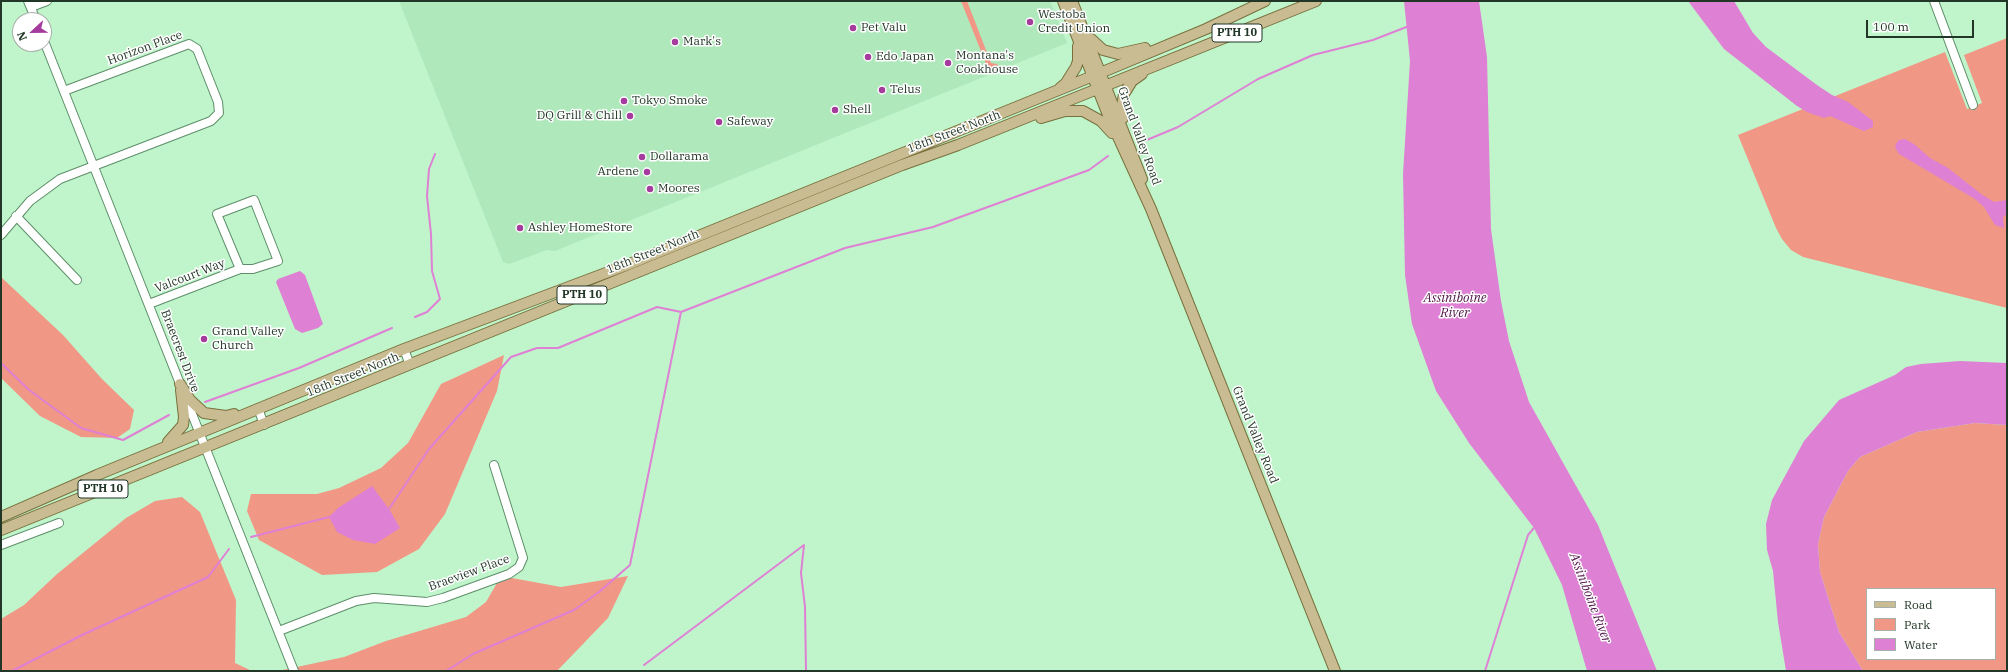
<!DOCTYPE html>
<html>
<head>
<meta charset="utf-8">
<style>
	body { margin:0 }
	#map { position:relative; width:2008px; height:672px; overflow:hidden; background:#c0f5cb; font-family:"IBM Plex Serif",serif }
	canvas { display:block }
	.frame { position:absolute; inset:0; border:2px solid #213626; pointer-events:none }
	.legend { position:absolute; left:1866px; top:588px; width:130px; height:72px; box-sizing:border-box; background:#fff; border:1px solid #a6afa8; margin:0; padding:5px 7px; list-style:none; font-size:12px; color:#213626 }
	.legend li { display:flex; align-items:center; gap:8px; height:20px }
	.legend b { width:20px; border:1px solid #a6afa8 }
	.north { position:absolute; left:12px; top:12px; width:40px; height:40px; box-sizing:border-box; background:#fff; border:1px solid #a6afa8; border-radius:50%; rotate:248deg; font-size:11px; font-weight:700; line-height:16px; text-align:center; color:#213626 }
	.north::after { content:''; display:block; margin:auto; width:14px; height:18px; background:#a53b9d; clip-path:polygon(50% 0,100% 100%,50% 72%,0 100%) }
	.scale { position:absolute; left:1866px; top:20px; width:108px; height:18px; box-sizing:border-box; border:2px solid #213626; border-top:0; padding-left:5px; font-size:12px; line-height:14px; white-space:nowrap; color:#213626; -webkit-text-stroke:3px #fff; paint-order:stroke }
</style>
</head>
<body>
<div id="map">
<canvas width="2008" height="672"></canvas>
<div class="frame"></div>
<ul class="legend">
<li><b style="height:5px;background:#cabc92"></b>Road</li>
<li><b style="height:11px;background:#f19786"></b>Park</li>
<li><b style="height:11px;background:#de80d4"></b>Water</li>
</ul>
<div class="north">N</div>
<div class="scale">100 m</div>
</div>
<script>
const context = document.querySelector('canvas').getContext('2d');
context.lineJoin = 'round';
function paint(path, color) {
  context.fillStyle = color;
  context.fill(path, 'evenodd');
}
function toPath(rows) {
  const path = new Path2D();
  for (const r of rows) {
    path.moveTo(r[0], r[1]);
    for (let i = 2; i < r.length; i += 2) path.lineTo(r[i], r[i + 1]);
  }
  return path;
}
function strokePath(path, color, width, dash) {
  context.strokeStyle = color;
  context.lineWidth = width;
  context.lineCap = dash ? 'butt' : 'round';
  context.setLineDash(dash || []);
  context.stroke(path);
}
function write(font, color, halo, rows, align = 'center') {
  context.font = font + ' "IBM Plex Serif",serif';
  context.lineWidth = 3;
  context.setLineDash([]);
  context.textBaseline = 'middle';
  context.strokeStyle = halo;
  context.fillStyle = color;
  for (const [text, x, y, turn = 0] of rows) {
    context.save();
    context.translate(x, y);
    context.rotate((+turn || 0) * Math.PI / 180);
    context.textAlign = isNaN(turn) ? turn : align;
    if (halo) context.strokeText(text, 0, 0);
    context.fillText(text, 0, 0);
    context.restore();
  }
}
paint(toPath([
	[399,1,1050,1,1067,43,555,251,547,250,509,264,503,262]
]), '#aee8bb');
paint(toPath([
	[961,1,967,1,991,63,997,64,999,70,990,74],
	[2007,38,2007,308,1803,257,1791,250,1782,239,1776,228,1738,135,1945,52,1967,109,1982,103,1964,55],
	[1,277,63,335,102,379,134,410,130,429,117,438,81,437,40,416,1,378],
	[504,355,497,391,445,514,419,549,377,572,322,575,259,540,247,511,251,494,317,494,339,488,381,468,408,443,441,384],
	[1975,423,2007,425,2007,671,1863,671,1839,632,1820,572,1818,544,1824,517,1848,471,1860,457,1917,432],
	[1867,589,1995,589,1995,659,1867,659],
	[182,497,200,512,236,600,235,663,252,671,1,671,1,619,24,605,57,574,126,518,155,501],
	[501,576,561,587,628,576,608,618,557,671,278,671,344,657,386,641,466,617,486,602]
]), '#f19786');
paint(toPath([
	[1404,1,1479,1,1487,57,1491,229,1501,301,1509,341,1529,402,1598,525,1657,671,1587,671,1562,585,1534,528,1469,443,1436,391,1412,324,1405,275,1403,174,1410,61],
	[1688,1,1734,1,1753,33,1766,47,1817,85,1832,95,1848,102,1873,121,1873,127,1864,131,1830,116,1824,118,1807,112,1797,106,1724,49],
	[1905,139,1914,144,1930,158,1948,168,1981,194,1994,202,2007,200,2007,214,2003,217,2004,228,1995,225,1984,207,1975,199,1899,154,1895,147,1896,144,1899,140],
	[300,271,305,275,323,324,318,328,302,333,295,329,276,282,278,279],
	[1960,361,2007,363,2007,425,1975,423,1917,432,1860,457,1848,471,1824,517,1818,544,1820,572,1839,632,1863,671,1786,671,1778,622,1773,571,1767,550,1766,524,1772,500,1804,441,1839,400,1895,375,1906,367,1921,364],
	[372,486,389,509,400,528,375,544,353,540,337,532,329,517,338,508]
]), '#de80d4');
strokePath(toPath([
	[1142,142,1178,127,1258,79,1313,55,1373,40,1409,26],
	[415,317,427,312,440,299,432,271,431,234,427,196,429,169,435,154],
	[1,363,29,390,81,428,123,440,169,415],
	[205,402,299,368,392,328],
	[389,509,429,449,511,357,537,348,558,348,657,307,681,312,845,248,933,227,1089,170,1108,156],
	[251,537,329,517],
	[644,665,804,545,801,573,805,607,806,671],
	[12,671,82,635,208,577,229,549],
	[446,671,473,654,574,610,599,592,630,565,681,312],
	[1485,671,1528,535,1534,528]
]), '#de80d4', 2);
const minor = toPath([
	[28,1,36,20],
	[1934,1,1973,105],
	[31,7,47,1],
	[44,41,294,671],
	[16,216,77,280],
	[1,235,30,201,60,179,211,121,219,113,218,102,197,49,189,44,64,91],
	[149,304,240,269,253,269,278,261,254,200,217,214,240,269],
	[404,349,410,365],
	[258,408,264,425],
	[1,545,59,523],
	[279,631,356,601,374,598,427,602,443,598,509,574,519,567,523,558,494,465]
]);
const major = toPath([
	[1063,1,1108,115,1151,209,1335,671],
	[1072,1,1142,179],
	[1091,39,1103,50,1118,54,1145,48],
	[1060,88,1066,83,1076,67,1078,61,1078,46],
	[1041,118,1065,111,1083,111,1101,121,1112,133],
	[1123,118,1121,111,1124,94,1132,81,1142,74],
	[180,384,190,400,204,413,226,416,234,414],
	[168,442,183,425,184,417,181,390],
	[1,517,97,475,404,349,627,265,1093,76,1206,29,1265,1],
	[1,530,902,165,958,145,1316,1]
]);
strokePath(minor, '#5d8e69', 10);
strokePath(major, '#77703d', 12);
strokePath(minor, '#fff', 8);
strokePath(major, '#cabc92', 10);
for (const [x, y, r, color] of [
	[1030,22,4,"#a53b9d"],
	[853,28,4,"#a53b9d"],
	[675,42,4,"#a53b9d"],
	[868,57,4,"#a53b9d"],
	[948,63,4,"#a53b9d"],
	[882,90,4,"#a53b9d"],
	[624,101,4,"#a53b9d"],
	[835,110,4,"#a53b9d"],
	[630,116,4,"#a53b9d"],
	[719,122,4,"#a53b9d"],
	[642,157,4,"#a53b9d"],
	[647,172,4,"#a53b9d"],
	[650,189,4,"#a53b9d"],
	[520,228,4,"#a53b9d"],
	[204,339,4,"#a53b9d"]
]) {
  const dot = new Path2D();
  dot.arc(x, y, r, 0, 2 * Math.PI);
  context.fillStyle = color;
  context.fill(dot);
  strokePath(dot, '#fff', 1.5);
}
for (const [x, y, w] of [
	[1237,33,50],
	[582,295,50],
	[103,489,50]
]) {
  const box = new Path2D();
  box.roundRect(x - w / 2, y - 9, w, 18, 3);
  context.fillStyle = '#fff';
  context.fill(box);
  strokePath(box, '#213626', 1);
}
write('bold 11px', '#213626', null, [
	["PTH 10",1237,33],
	["PTH 10",582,295],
	["PTH 10",103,489]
]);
write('12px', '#213626', '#fff', [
	["Westoba",1038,15],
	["Credit Union",1038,29],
	["Pet Valu",861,28],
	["Mark's",683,42],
	["Montana's",956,56],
	["Cookhouse",956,70],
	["Edo Japan",876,57],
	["Telus",890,90],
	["Tokyo Smoke",632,101],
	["Shell",843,110],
	["DQ Grill & Chill",622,116,"right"],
	["Safeway",727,122],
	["Dollarama",650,157],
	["Ardene",639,172,"right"],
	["Moores",658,189],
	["Ashley HomeStore",528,228],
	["Grand Valley",212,332],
	["Church",212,346]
], 'left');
write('12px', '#213626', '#fff', [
	["Horizon Place",145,48,-20],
	["18th Street North",954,132,-21],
	["Grand Valley Road",1139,136,70],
	["18th Street North",653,252,-22],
	["Valcourt Way",190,276,-21],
	["Braecrest Drive",180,351,69],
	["18th Street North",353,375,-22],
	["Grand Valley Road",1255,435,68],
	["Braeview Place",469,573,-20]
]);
write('italic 13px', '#4e1349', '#fff', [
	["Assiniboine",1455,298],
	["River",1455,313],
	["Assiniboine River",1590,598,69]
]);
</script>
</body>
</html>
